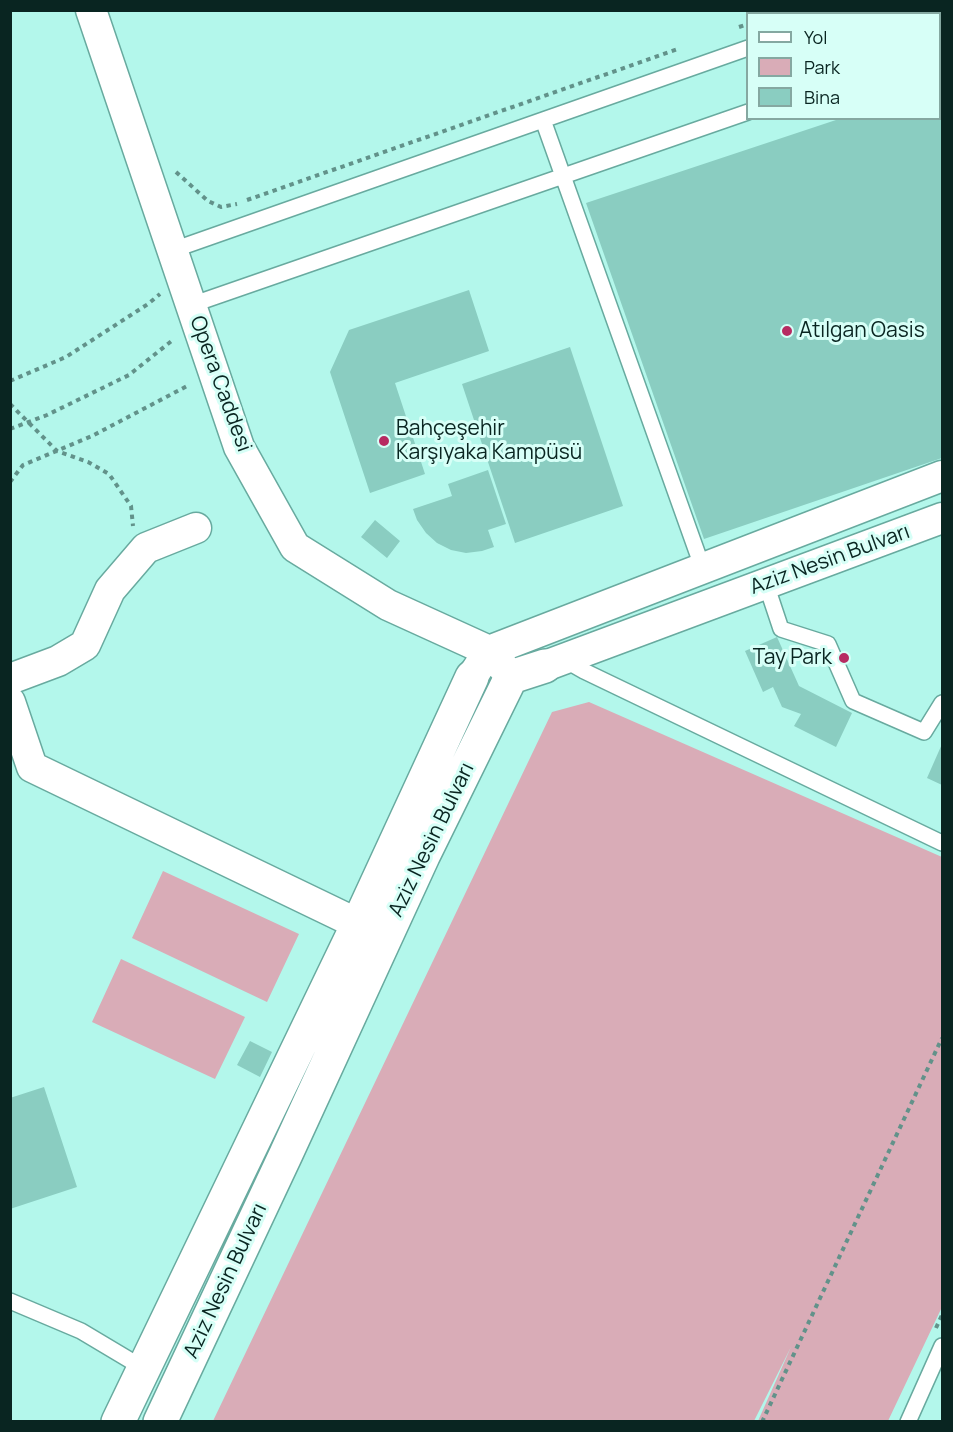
<!DOCTYPE html>
<html>
<head>
<meta charset="utf-8">
<style>
	body { margin:0 }
	#map { position:relative; width:953px; height:1432px; overflow:hidden; background:#b3f7eb; font-family:Manrope,sans-serif }
	canvas { display:block }
	.frame { position:absolute; inset:0; border:12px solid #092521; pointer-events:none }
	.legend { position:absolute; left:746px; top:12px; width:195px; height:108px; box-sizing:border-box; background:#d7fff7; border:2px solid #85a8a1; margin:0; padding:8px 10px; list-style:none; font-size:18px; color:#092521 }
	.legend li { display:flex; align-items:center; gap:12px; height:30px }
	.legend b { width:30px; border:2px solid #85a8a1 }
</style>
</head>
<body>
<div id="map">
<canvas width="953" height="1432"></canvas>
<div class="frame"></div>
<ul class="legend">
<li><b style="height:8px;background:#fff"></b>Yol</li>
<li><b style="height:16px;background:#d9acb7"></b>Park</li>
<li><b style="height:16px;background:#8acdc1"></b>Bina</li>
</ul>
</div>
<script>
const context = document.querySelector('canvas').getContext('2d');
context.lineJoin = 'round';
function paint(path, color) {
  context.fillStyle = color;
  context.fill(path, 'evenodd');
}
function toPath(rows) {
  const path = new Path2D();
  for (const r of rows) {
    path.moveTo(r[0], r[1]);
    for (let i = 2; i < r.length; i += 2) path.lineTo(r[i], r[i + 1]);
  }
  return path;
}
function strokePath(path, color, width, dash) {
  context.strokeStyle = color;
  context.lineWidth = width;
  context.lineCap = dash ? 'butt' : 'round';
  context.setLineDash(dash || []);
  context.stroke(path);
}
function write(font, color, halo, rows, align = 'center') {
  context.font = font + ' Manrope,sans-serif';
  context.lineWidth = 6;
  context.setLineDash([]);
  context.textBaseline = 'middle';
  context.strokeStyle = halo;
  context.fillStyle = color;
  for (const [text, x, y, turn = 0] of rows) {
    context.save();
    context.translate(x, y);
    context.rotate((+turn || 0) * Math.PI / 180);
    context.textAlign = isNaN(turn) ? turn : align;
    if (halo) context.strokeText(text, 0, 0);
    context.fillText(text, 0, 0);
    context.restore();
  }
}
paint(toPath([
	[589,702,942,857,942,1307,888,1421,758,1421,791,1347,754,1421,213,1421,552,712],
	[163,871,299,934,267,1002,132,938],
	[121,959,245,1017,215,1079,92,1022]
]), '#d9acb7');
paint(toPath([
	[942,85,942,458,704,539,586,203,842,118,940,118,940,86],
	[469,290,489,351,395,383,425,474,370,493,330,372,349,330],
	[570,347,623,506,515,543,462,384],
	[488,470,506,524,488,530,494,547,482,551,466,553,451,550,437,543,426,533,417,520,413,509,452,496,448,484],
	[375,520,400,541,387,558,361,537],
	[777,637,799,686,852,713,836,747,794,726,801,714,782,707,773,687,763,692,745,651],
	[942,744,942,785,927,778],
	[250,1041,272,1052,260,1077,237,1065],
	[44,1087,77,1187,10,1209,10,1098]
]), '#8acdc1');
const service = toPath([
	[894,10,895,14],
	[846,14,854,10],
	[543,120,703,569],
	[173,250,748,48],
	[191,305,748,112],
	[766,584,781,629,828,644,853,701,924,732,942,703],
	[563,659,584,671,942,843],
	[10,1301,81,1331,143,1368],
	[908,1422,942,1346]
]);
const minor = toPath([
	[91,10,239,447,295,547,388,605,489,651,472,677],
	[545,666,942,518],
	[503,667,489,651,942,476],
	[10,679,58,661,85,645,110,590,146,548,196,528],
	[10,702,32,767,358,924]
]);
const tertiary = toPath([
	[118,1422,358,924,472,677],
	[160,1422,286,1154,423,856,511,677,545,666]
]);
strokePath(service, '#68aa9f', 18);
strokePath(minor, '#68aa9f', 33);
strokePath(tertiary, '#68aa9f', 36);
strokePath(toPath([
	[779,14,788,10],
	[739,27,748,24],
	[176,172,208,201,221,207,237,204],
	[247,200,678,49],
	[10,381,66,357,148,304,160,294],
	[10,404,57,451,88,462,109,474,131,506,133,526],
	[10,429,47,415,129,375,174,339],
	[10,482,23,465,92,436,189,385],
	[936,1328,942,1315],
	[762,1422,942,1038]
]), '#62928a', 4, [4.5, 4.5]);
strokePath(service, '#fff', 15);
strokePath(minor, '#fff', 30);
strokePath(tertiary, '#fff', 33);
for (const [x, y, r, color] of [
	[787,331,6,"#b72b62"],
	[384,441,6,"#b72b62"],
	[844,658,6,"#b72b62"]
]) {
  const dot = new Path2D();
  dot.arc(x, y, r, 0, 2 * Math.PI);
  context.fillStyle = color;
  context.fill(dot);
  strokePath(dot, '#d7fff7', 2);
}
write('21px', '#092521', '#d7fff7', [
	["Atılgan Oasis",799,331],
	["Bahçeşehir",396,429],
	["Karşıyaka Kampüsü",396,453],
	["Tay Park",832,658,"right"]
], 'left');
write('21px', '#092521', '#d7fff7', [
	["Opera Caddesi",220,384,70],
	["Aziz Nesin Bulvarı",830,560,-20],
	["Aziz Nesin Bulvarı",432,840,-64],
	["Aziz Nesin Bulvarı",226,1281,-65]
]);
</script>
</body>
</html>
